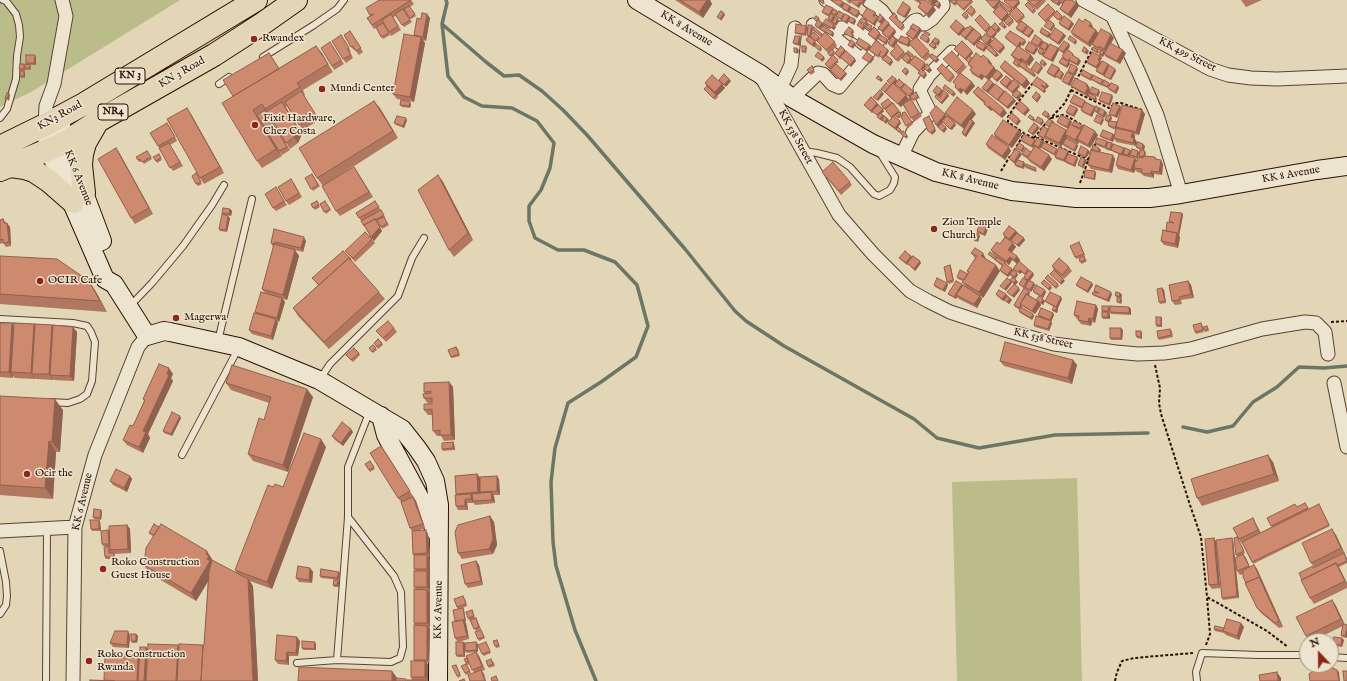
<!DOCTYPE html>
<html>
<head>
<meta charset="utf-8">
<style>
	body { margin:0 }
	#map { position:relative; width:1347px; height:681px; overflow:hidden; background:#e3d6b7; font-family:"IM FELL English",serif }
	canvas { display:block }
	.north { position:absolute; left:1299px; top:633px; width:40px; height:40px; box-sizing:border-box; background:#ede4d0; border:1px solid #9f8f7e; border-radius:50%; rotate:338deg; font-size:11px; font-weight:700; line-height:16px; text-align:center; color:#2b1003 }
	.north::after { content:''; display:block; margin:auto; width:14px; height:18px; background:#8f2418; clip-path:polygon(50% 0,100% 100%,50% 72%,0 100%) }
</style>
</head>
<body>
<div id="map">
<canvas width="1347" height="681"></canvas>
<div class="north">N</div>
</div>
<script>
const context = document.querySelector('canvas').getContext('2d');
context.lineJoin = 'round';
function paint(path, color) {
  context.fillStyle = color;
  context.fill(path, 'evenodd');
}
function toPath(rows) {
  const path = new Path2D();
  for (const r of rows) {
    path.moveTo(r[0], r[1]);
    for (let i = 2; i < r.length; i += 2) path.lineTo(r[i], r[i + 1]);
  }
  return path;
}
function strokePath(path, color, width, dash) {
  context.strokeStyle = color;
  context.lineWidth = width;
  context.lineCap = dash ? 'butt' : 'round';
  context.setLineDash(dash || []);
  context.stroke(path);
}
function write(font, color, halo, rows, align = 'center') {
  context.font = font + ' "IM FELL English",serif';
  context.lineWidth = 3;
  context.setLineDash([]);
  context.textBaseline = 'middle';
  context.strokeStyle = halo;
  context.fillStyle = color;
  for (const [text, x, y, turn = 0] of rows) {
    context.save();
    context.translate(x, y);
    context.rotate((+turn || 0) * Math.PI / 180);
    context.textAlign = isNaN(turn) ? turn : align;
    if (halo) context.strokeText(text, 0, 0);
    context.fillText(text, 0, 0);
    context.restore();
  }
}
paint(toPath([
	[0,0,180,0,31,92,0,107],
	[1077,478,1082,681,957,681,952,482]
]), '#babc8a');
strokePath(toPath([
	[446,0,447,3,442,24,486,62,504,76,519,75,542,91,563,110,587,135,685,249,735,311,746,321,784,346,914,419,937,438,979,448,1055,435,1148,433],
	[442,24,448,76,464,97,482,106,512,108,537,121,554,143,550,168,541,190,529,206,529,221,535,238,558,250,584,250,615,262,637,285,648,326,636,357,601,382,568,403,555,448,551,482,553,542,556,566,575,630,596,681],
	[1183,427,1207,432,1233,426,1253,402,1277,387,1299,367,1324,368,1347,366]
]), '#6b7667', 3.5);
const lane = toPath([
	[263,57,314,25,337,9,344,0],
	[219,84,229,77],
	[0,118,7,109,16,79,17,56,20,37,19,25,16,14,6,1,3,0],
	[804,151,817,153,837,158,850,167,874,194,879,196,890,190,894,183,895,177,880,153],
	[130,306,152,283,183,246,212,205,224,185],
	[0,319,73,323,87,326,91,332,95,342,92,381,87,394,80,399,68,403,50,402],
	[218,341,252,199],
	[320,379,330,364,398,296,412,258,424,238],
	[182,455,238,349],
	[0,614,6,605,7,596,6,582,0,551],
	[1331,657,1347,658],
	[337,660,391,662,400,658,403,647,401,592,394,576,348,517],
	[297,663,337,660,348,517,348,467,369,413],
	[46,681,47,529],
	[1197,681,1196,672,1202,653,1258,655,1307,655]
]);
const street = toPath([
	[826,0,859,22],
	[868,0,882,11,896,30,901,34,914,21,917,20,920,24,925,24,932,19,943,6,943,4,941,0],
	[1083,0,1210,69,1228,75,1251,78,1277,79,1347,76],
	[1112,15,1139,73,1157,115,1181,194],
	[813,25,823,33,836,39,862,60],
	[834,38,836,31,841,28,850,27,875,43],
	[762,78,839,215,873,254,910,291,928,301,950,312,1005,330,1054,344,1116,352,1138,354,1164,353,1191,349,1262,329,1305,322,1316,323,1325,332,1328,354],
	[780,89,791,65,795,28],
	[792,98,818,73,823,74,832,84,839,87,892,24],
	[45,125,46,106,54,84,66,16,62,0],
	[901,157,913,132,929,115,930,112,921,94,920,89,929,75,952,52],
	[1334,383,1347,447],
	[0,531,75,527],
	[73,681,75,527,95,455,138,347,147,336]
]);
const secondary = toPath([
	[637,0,760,74,792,98,873,144,936,172,1012,191,1076,198,1150,198,1181,194,1317,170,1347,166],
	[59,117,69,159,84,193,102,241],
	[45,125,49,150,105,279,114,284,147,336,164,331,170,332,239,347,319,380,402,429,417,448,426,461,435,481,439,505,438,681],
	[381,416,386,435,423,504,436,532]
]);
const highway = toPath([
	[0,147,45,125,84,104,256,0],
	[11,166,25,168,34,171,49,181,73,202],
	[0,170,64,143,98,121,214,55,262,24,296,0],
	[84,193,81,165,82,154,85,143,96,124]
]);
strokePath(lane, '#594230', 8);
strokePath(street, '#594230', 15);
strokePath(secondary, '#2b1003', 20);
strokePath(highway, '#2b1003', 24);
strokePath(toPath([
	[1076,81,1093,48],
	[1033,83,1015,106,1008,117,1008,122,1025,134,1034,138,1038,138,1089,160],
	[1071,90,1109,108,1116,103,1121,103,1142,110],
	[1051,118,1063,115,1067,116,1085,127],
	[1049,120,1065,103,1073,86],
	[1034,138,1046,123],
	[1014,151,1024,134],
	[1001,171,1010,156],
	[1080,183,1092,150,1096,143],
	[1331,322,1347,321],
	[1155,365,1160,388,1159,403,1161,414,1190,505,1201,537,1207,597,1267,631,1288,647],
	[1206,645,1210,634,1207,597],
	[1115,681,1117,672,1122,661,1134,658,1193,653]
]), '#2b1003', 2, [3, 2]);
strokePath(lane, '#ede4d0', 6);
strokePath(street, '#ede4d0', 13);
strokePath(secondary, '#ede4d0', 18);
strokePath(highway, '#e3d6b7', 22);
paint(toPath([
	[411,0,414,4,410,7,416,16,411,19,405,10,404,10,412,22,404,27,396,16,393,17,401,30,391,36,384,23,383,23,390,35,383,39,376,28,374,29,367,18,370,16,366,8],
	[675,0,710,0,712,4,703,18],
	[819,0,823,0,825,3,823,5],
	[830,0,840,0,844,4,860,13,857,18,850,14,849,12,849,13,843,10,842,8,844,4,841,8],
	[846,0,866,0,863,5,861,4,859,8,851,2,850,4],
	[914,0,925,0,936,10,929,18,918,7,920,4],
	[927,0,937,0,941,5,939,9,934,4,933,6],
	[956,0,957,1,958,0,957,0,972,0,973,2,964,11,957,4,955,6,950,1],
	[1027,0,1045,0,1046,1,1037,10],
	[1051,0,1072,0,1079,6,1071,18,1063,12,1060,9,1062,4,1061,3,1059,6,1052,2],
	[1241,0,1262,0,1246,7],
	[1004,1,1020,3,1015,8,1024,15,1025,17,1021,21,1033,30,1034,31,1029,38,1017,30,1016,28,1021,22,1018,24,1011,16,1009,14,1010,13,1002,6,1000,4,1012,9,1013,11,1014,10],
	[1025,5,1035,9,1036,11,1033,14],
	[833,9,837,11,838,12,850,17,856,21,854,25,850,23,849,21,847,24,834,15,835,17,838,19,839,21,836,26,833,24,828,19,829,17,824,14,822,12],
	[911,9,906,18,898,14,897,12],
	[975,10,976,12,972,17,966,11],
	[1055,11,1056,12,1062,16,1063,17,1074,24,1069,31,1060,25,1059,23,1061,20,1060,21,1054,15,1046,23,1038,14],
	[875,12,876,14,875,17,877,19,883,17,885,19,882,22,890,25,889,26,895,30,896,32,893,37,896,39,898,41,896,44,906,54,912,59,913,58,908,55,907,53,913,55,914,57,930,68,932,70,929,73,924,68,922,70,927,75,924,79,918,73,919,72,910,63,908,64,903,60,902,58,904,56,898,62,891,55,890,53,895,48,894,46,893,48,889,45,888,43,890,40,883,35,882,33,883,33,878,28,881,24,877,21,875,26,863,18,862,16],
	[993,12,1008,13,1009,15,1005,19,1013,20,1014,22,1009,27,1004,21,1003,22],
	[962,15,968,15,969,17,966,20],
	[897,16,898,18,897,19,905,27,902,31,889,18],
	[430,18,426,41,423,40,425,43,414,102,397,99,393,94,414,36,414,35,421,19],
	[819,18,820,20,819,21,822,23,824,25,823,26,833,32,834,34,833,37,826,33,835,42,837,46,833,50,835,53,846,51,856,61,851,67,841,58,840,59,835,54,833,56,839,62,836,64,847,74,841,81,831,72,830,70,825,64,831,57,828,53,818,42,811,37,810,37,816,43,814,47,807,42,806,40,808,37,807,35,813,27,813,28,823,35,825,33,816,27,815,25,817,22,814,19],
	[813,30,814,31,821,37,820,38,812,34],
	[975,20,990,26,991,28,997,33,993,39,988,35],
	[1083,22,1093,27,1093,28,1096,30,1098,33,1114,38,1111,43,1126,53,1120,64,1106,57,1104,54,1103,57,1100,56,1099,54,1100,51,1095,48,1092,44,1093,43,1090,47,1073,36,1071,32],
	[823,23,836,27,834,30,825,25],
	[866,27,873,28,881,35,888,41,886,45,879,40,878,39,877,40,889,51,886,55,893,62,890,66,880,56,879,58,871,52,869,50,876,41,870,36,868,34,871,31,867,28],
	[910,27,922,30,917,38,931,55,938,58,939,60,936,63,930,57,925,61,910,45,909,47,899,43,898,41,910,39,911,41,913,40,908,36,906,34,912,29],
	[950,27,964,27,965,28,973,28,982,37,992,40,988,46,981,39,979,41,999,55,996,57,987,48,984,52,977,48,976,46,979,41,974,46,967,39,966,40,960,34,959,36],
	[807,28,806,36,796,34,795,33],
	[350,31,363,52,359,55,355,50,354,50,351,47],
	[1040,32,1050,33,1051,34,1064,34,1066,36,1059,45,1050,39,1049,37,1048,38,1041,34],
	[1005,37,1026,42,1023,46,1022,44,1020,47,1031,55,1034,59,1029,66,1023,62,1028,67,1027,68,1036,75,1034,77,1020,67,1019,68,1015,65,1013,63,1019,63,1020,64,1020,63,1014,59,1011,55,1017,47,1006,39],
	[801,38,800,46,795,45,793,43],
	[344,39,351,52,350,52,353,58,346,63,343,59],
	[1043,41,1048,44,1049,46,1058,48,1059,50,1053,62,1045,58,1043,56,1039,54,1038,52,1044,51,1045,53,1046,51,1041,49,1040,47,1041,46,1039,48,1032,43,1031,42],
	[856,43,870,45,871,47,867,52,857,45],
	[1069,44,1070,46,1068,50,1073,54,1074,55,1074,56,1081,61,1078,66,1070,62,1069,63,1070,64,1067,68,1060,64,1059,62,1063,58,1062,56,1064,54,1060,51,1058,49],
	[316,46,333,72,303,90,305,95,304,96,319,120,303,130,287,106,286,107,302,134,298,143,290,149,267,112,266,112,290,150,282,155,258,117,282,156,262,168,257,161,233,96,269,53,279,68],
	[333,46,344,64,334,70,332,66],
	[1037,47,1038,49,1034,55,1026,51,1025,49],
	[954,49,973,53,970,57,972,58,981,57,989,60,992,64,991,65,994,67,996,70,1002,74,1003,76,997,82,992,77,989,80,1004,92,1014,99,1016,101,1008,109,988,93,983,90,982,88,988,80,984,77,982,80,972,74,970,70,971,68,968,64,969,63],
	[1100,56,1102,58,1100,61,1101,62,1109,66,1116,71,1111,80,1098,73,1096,71,1097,69,1088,64,1087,62],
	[36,57,36,65,30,65,31,67,31,70,26,70,26,69,25,71,24,71,25,73,25,78,21,78,20,76,21,71,19,69,27,64,26,63],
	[943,59,964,64,967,67,961,73,975,86,967,95,963,91,961,94,958,91,955,87,956,86,953,82,958,75,946,62],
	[812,66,815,72,811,75,807,70],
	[1000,67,1027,79,1030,83,1025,89,1003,71],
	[937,69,954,75,955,77,950,83],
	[1060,69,1059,70,1064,74,1061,80,1056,77,1055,78,1048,74,1047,72],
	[1078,69,1075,76,1073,75,1074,77,1070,86,1064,83,1062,81,1069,73,1068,71],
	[1080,74,1092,75,1093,76,1110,84,1118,86,1119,88,1116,94,1109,90,1108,88,1103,86,1102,85,1102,86,1092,80,1091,81,1082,76],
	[896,79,897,81,899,79,913,91,914,93,916,92,920,98,914,101,911,97,910,98,895,84,894,84,906,95,908,98,910,98,922,116,914,122,903,105,901,107,881,89,891,85,887,81],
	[1011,80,1012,81,1020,86,1017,90,1022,95,1018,100,1014,96,1012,95,1013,94,1007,88,1007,89,1001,84,1000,82],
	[705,83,722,84,725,88,717,96,717,95,718,97,715,100,704,89,707,87],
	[1032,84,1049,86,1046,89,1044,88,1046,91,1044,93,1034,85],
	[1071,86,1090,88,1089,89,1090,90,1100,92,1098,97,1091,94,1097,99,1096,101,1089,98,1088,96,1088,97,1074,89],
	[933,91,943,92,949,96,942,104,935,97,940,98,941,94,939,97,934,93],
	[973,92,1007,113,1002,118,992,110,991,111,987,107,984,103,976,96],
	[1113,97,1110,106,1100,102,1099,100],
	[888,99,892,104,893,103,902,115,905,112,913,124,908,128,901,117,898,119,896,116,894,117,901,123,898,127,902,131,901,134,889,125,888,123,892,118,881,104],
	[374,101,398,138,323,186,317,178],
	[1085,101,1086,102,1095,107,1095,108,1099,108,1100,109,1105,111,1107,113,1104,118,1099,115,1094,111,1092,117,1082,112,1081,110,1082,109,1072,104,1070,102],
	[411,104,410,108,402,107,400,105],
	[864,105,879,105,884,111,881,114,889,120,886,124,882,120,882,121,879,119,878,116,873,112,872,113],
	[1077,108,1078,110,1074,117,1067,114,1066,112],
	[1121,108,1117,118,1110,115,1109,114],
	[1142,110,1145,114,1139,135,1134,134,1135,136,1135,139,1137,142,1136,146,1116,142,1114,138,1113,142,1102,138,1100,136,1113,134,1114,136,1116,130,1109,127,1108,125,1109,123,1107,122,1105,120,1112,118,1111,121,1117,122],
	[945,113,976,114,971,120,975,123,966,137,963,135,962,133,964,129,948,117],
	[191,114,224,173,204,184,200,178],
	[407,120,404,128,396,125,394,123],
	[1070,120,1072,122,1070,124,1073,126,1072,125,1083,126,1081,130,1082,131,1098,135,1090,148,1080,143,1079,142,1078,144,1067,138,1067,137,1066,138,1077,144,1078,146,1075,152,1064,146,1063,144,1061,147,1047,140,1047,139,1046,140,1039,137,1038,135,1048,129,1049,127,1045,124,1054,122,1055,124,1067,131,1068,129,1059,124,1057,122],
	[170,127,177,141,170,145,183,166,173,171,150,133],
	[1019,130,1022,134,1012,148,1001,141,1011,151,1005,160,988,148,986,144,996,138,994,134],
	[1021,140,1035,140,1035,141,1042,140,1044,142,1040,149,1052,159,1044,171,1030,162,1028,159,1023,156,1022,154,1031,152,1035,147,1034,145,1033,148,1022,142],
	[1108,142,1124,148,1124,149,1130,150,1131,151,1130,157,1135,158,1137,161,1137,158,1132,157,1130,155,1138,151,1139,153,1138,157,1140,158,1139,156,1145,151,1146,153,1146,156,1155,157,1157,160,1163,164,1162,175,1154,174,1154,178,1144,176,1141,173,1137,172,1135,170,1134,173,1118,169,1116,165,1119,154,1113,152,1112,150,1111,151,1107,150,1106,149,1096,145,1095,143],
	[1145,146,1144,150,1138,149,1136,147],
	[1041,147,1058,150,1069,153,1069,154,1077,157,1078,159,1075,167,1066,163,1065,162,1056,159,1055,157,1055,156,1043,149],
	[116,148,120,154,153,214,135,224,131,218],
	[1092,149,1101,150,1100,152,1115,159,1112,173,1091,169,1088,165,1093,151],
	[1088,150,1090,152,1086,158,1079,155,1078,153],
	[147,151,152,159,144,164,142,161,139,162,136,157],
	[159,154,162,160,157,163,153,157],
	[1022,154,1018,160,1024,162,1025,164,1024,169,1017,167,1015,165,1016,162,1015,164,1010,160,1009,158],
	[1025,166,1037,170,1036,172,1026,168],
	[354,167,373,197,340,216,336,211],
	[822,172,850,182,852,185,841,195],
	[196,173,202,184,198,186,196,184],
	[1096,173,1095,180,1085,178,1084,177],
	[312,174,320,186,313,191,305,178],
	[438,175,443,182,473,240,454,257,449,250],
	[294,183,302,197,289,205,286,201],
	[278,191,287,205,276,211,273,208],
	[317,201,320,207,315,210,311,204],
	[325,201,331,210,326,214,320,204],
	[375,201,385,217,384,217,389,225,382,229,378,221,377,222,382,231,374,241,356,213],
	[230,209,232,211,231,216,224,215,222,213],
	[1182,213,1183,215,1179,236,1180,237,1178,248,1164,245,1161,241,1170,222,1169,221],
	[230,218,227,232,220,231,219,229],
	[3,219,6,223,10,227,11,246,6,247,3,243,0,244,0,220],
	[274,229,306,241,303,252,295,250,299,256,287,300,283,299,285,302,279,322,277,321,278,323,273,340,252,334,249,330,256,314,255,312,265,293,262,289,273,247,271,243],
	[988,229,985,236,978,233,977,231],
	[1016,231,1025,240,1019,247,1011,240,1010,241,1016,247,1012,252,1020,260,1019,261,1028,269,1034,275,1030,281,1035,285,1031,292,1025,288,1025,289,1021,286,1019,284,1025,279,1024,277,1025,275,1022,272,1020,274,1015,270,1013,269,1017,264,1012,260,1009,265,993,254,991,250,1000,244,1010,241,1004,236,1003,234],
	[372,239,375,243,355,262,348,254,345,251],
	[1079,242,1085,255,1076,259,1075,257],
	[971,253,986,259,1000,271,983,298,980,296,982,299,977,308,959,299,957,297,956,299,949,295,948,294,962,285,966,287,962,282,963,281,958,279,957,277,968,274,968,273,967,271,975,258],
	[988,254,996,257,1005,262,1006,264,1018,275,1015,279,1018,282,1015,285,1010,280,1012,277,1010,275,1008,277,1001,272,1000,270,1002,266,990,256],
	[0,256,89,281,96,292,107,312,0,304],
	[1084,256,1087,261,1082,264,1080,262],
	[912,257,921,263,915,271,908,264,907,265,901,260,899,258],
	[351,259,353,263,379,292,385,299,329,349,298,316,293,308,318,285,312,278],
	[950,265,951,267,954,282,949,284,947,282],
	[1052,266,1069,267,1072,271,1064,279,1054,270],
	[1045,278,1058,284,1059,286,1056,289],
	[1188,281,1191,285,1194,298,1181,300,1182,304,1175,305,1172,301],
	[947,283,948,285,945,292,935,287,934,285],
	[1092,283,1093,285,1088,293,1078,287,1076,285],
	[1162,288,1164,290,1166,303,1160,304,1159,302],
	[1033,291,1046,292,1043,298,1034,293],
	[1094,291,1112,294,1109,302,1094,296,1092,294,1095,292],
	[1030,293,1029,295,1036,300,1045,301,1043,305,1040,303,1041,305,1035,314,1022,306,1022,308,1034,316,1032,320,1020,313,1019,311,1020,310,1015,307,1014,305],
	[1120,293,1122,295,1121,299,1122,300,1121,304,1118,303,1117,302,1119,298,1116,297,1115,295],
	[996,294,1006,294,1012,300,1009,304,1004,300,1003,301,997,296],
	[1062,299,1058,308,1058,309,1057,313,1054,312,1052,310,1054,307,1047,303,1045,301],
	[1096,305,1098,309,1095,323,1092,322,1091,326,1081,324,1078,320,1078,319,1077,319,1074,315],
	[1109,306,1110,308,1110,313,1109,313,1110,314,1110,319,1103,319,1102,317,1103,312,1102,311],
	[1131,309,1131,315,1111,314,1110,312],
	[1053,313,1054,315,1051,322,1052,323,1049,331,1035,327,1034,325,1039,317,1038,315],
	[1161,317,1162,319,1162,327,1157,327,1156,325],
	[0,323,12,323,13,325,35,326,52,325,53,327,73,327,77,332,74,381,54,380,53,379,53,380,36,379,35,378,35,379,15,378,13,376,13,378,0,377],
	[1201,323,1202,325,1204,332,1196,334,1195,332],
	[1208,327,1209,331,1205,332,1204,330],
	[394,328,397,332,386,342,376,331],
	[1170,329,1172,331,1173,337,1159,340,1158,338],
	[1123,330,1122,340,1111,340,1110,338],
	[1142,333,1142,339,1137,338,1136,336],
	[374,343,382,343,383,345,378,349],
	[456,347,458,349,460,356,452,358,451,357],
	[369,348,376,348,377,350,373,353],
	[359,353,360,355,353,362,346,355],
	[1073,360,1077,365,1072,384,1004,366,1000,361],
	[173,374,171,378,173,381,148,434,150,438,143,453,127,445,123,440,133,426,144,401,143,399],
	[449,382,453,387,455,440,444,441,441,436,437,436,433,431,432,415,428,415,424,410,432,404,432,403,428,404,424,398,425,393,424,392],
	[226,383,313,397,288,472,253,461,248,454,264,420,269,403,231,390],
	[0,396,63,410,60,452,56,452,53,499,0,495],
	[181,418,172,436,164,433,163,431],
	[353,432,343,446,335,440,332,436],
	[453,442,454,444,455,450,443,451,442,449],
	[326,447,272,589,250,581,253,586,258,681,90,681,104,680,140,658,146,647,148,649,204,645,208,581,196,601,149,573,144,565,153,536,151,535,149,533,212,559,212,561,237,573,235,570,273,487,283,487],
	[385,451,416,501,425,528,417,531,428,534,430,556,428,557,430,559,429,573,428,573,430,575,430,591,428,591,430,593,430,627,428,627,430,629,429,663,427,663,428,665,428,681,407,681,412,680,411,677,415,661,414,660,415,625,414,623,416,589,414,587,416,571,414,569,414,555,413,554,412,531,410,528,401,502,398,498],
	[370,461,375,469,370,472,365,464],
	[1273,462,1279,481,1202,506,1197,498],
	[477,474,480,477,499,479,500,495,493,495,494,496,495,503,475,505,473,502,473,503,467,503,468,510,458,510,456,506,456,494],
	[130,476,132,479,127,492,113,485,110,481],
	[1305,503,1309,509,1320,506,1330,526,1253,564,1242,543,1241,543,1239,539,1253,518,1255,522,1261,533,1272,527,1267,518,1297,507],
	[101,510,102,512,101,520,94,519,93,517],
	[490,516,494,522,497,545,493,554,462,559,458,553],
	[100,522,101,531,92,531,91,529],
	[127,525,130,529,131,553,114,554,115,555,115,559,106,559,105,557,110,548,110,546,103,546,102,544,108,530,109,531],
	[1336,535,1347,559,1347,563,1339,567,1347,583,1347,588,1314,604,1310,598,1302,580,1314,567,1311,563],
	[1237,537,1245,553,1243,554,1246,558,1250,567,1254,565,1257,569,1283,627,1279,628,1261,613,1257,608,1246,583,1243,574,1240,575,1237,571,1238,557,1236,555],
	[1214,538,1216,542,1220,588,1212,589,1209,585],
	[1233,540,1239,598,1223,600,1222,598],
	[476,561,479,565,483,585,468,588,465,584],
	[310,568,313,572,312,583,299,582,296,578],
	[340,573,339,580,321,578,320,576],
	[339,582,339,587,334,587,333,585],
	[465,598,467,606,460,609,463,608,464,610,466,622,465,622,466,623,469,639,458,642,463,642,465,643,465,657,457,657,456,655,458,642,455,638,455,621,458,609,457,607],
	[1332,600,1336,606,1345,625,1347,638,1342,637,1341,635,1343,626,1312,641,1309,641,1306,636],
	[472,610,473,612,475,618,477,620,481,629,476,631,470,620,469,620,468,618],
	[1241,623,1244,627,1239,640,1226,635,1224,633,1215,631,1214,629,1224,628],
	[481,630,485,638,479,641,478,639],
	[136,634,138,636,137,643,132,643,131,641],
	[130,635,129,648,113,647,110,643],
	[497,640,500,647,496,648,495,646],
	[1344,640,1342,647,1334,646,1332,644],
	[300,641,298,656,289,656,289,665,278,664,275,660],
	[486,642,491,653,484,656,482,654],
	[316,644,316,650,303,650,302,648],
	[478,644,478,652,476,652,479,656,485,670,482,671,484,674,474,673,470,664,467,665,471,673,466,675,465,673,467,658,476,652,467,653,465,651],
	[493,661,495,666,489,668,488,666],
	[456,665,461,676,458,678,457,676]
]), '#b1775f');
paint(toPath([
	[707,0,710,0,712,4,703,18,699,12],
	[864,0,866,0,863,5,862,3],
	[932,0,937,0,937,1,933,6,931,2],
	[1000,0,1001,2,995,10,993,8],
	[1019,1,1020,3,1014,10,1013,8],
	[1059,1,1061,3,1059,6,1057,4],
	[843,2,844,4,841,8,840,6],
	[860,2,861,4,859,8,857,6],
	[940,3,941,5,939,9,937,7],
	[1076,3,1079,6,1071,18,1068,14],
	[850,6,851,8,849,13,847,11],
	[933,6,936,10,929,18,927,14],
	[910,7,911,9,906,18,904,17],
	[859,11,860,13,857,18,856,16],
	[875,12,876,14,874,18,873,16],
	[724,13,725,15,721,21,720,19],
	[1008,13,1009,15,1003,22,1001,20],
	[427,14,430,18,426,41,423,37],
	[834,15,835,17,832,22,831,21],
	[849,16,851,18,847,24,846,22],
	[883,17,885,19,881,24,880,22],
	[877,18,878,20,877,20,877,21,875,26,873,24],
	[838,19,839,21,836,26,835,24],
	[855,19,856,21,854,25,853,23],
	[867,21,868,23,866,26,865,24],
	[1072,22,1074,24,1069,31,1068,29],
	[822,23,824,25,820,29,819,28],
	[889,23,890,25,883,33,882,31],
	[1091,23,1093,27,1092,29,1089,26],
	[1054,24,1055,26,1051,32,1050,30],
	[812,25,813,27,811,37,810,36],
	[834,25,836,27,834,30,832,28],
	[864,25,866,27,863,31,862,29],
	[1005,25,1007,27,1004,29,1003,27],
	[806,26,807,28,806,36,805,34],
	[964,27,965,29,959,36,958,34],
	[999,27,1001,29,998,33,996,31],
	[920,28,922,30,915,41,913,39],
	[973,28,974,30,966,40,965,38],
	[853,30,854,32,852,35,851,33],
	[895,30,896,32,890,40,888,38],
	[1033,30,1034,31,1029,38,1028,36],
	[1096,30,1099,34,1090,47,1088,43],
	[833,32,834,34,833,37,831,35],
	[996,32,997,33,993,39,991,37],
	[880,33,881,35,876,41,875,39],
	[1050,33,1051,34,1048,38,1047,36],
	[853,34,854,36,852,39,851,37],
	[1064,34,1066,36,1059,45,1058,43],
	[1111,34,1114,38,1106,52,1104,49],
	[981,35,982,37,974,46,973,44],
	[800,36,801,38,800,46,798,44],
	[421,37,425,43,414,102,410,97],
	[929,38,930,40,928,44,926,42],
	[991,38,992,40,988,46,986,44],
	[887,39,888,41,886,45,885,43],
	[896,39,898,41,893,48,892,46],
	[910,39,911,41,909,47,907,45],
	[939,40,940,42,938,46,936,44],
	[1025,40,1026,42,1023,46,1022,44],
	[1042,40,1043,41,1039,48,1038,46],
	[1076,40,1077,42,1075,45,1074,43],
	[815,41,816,43,814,47,812,45],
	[1020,42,1022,44,1019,49,1017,47],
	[855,43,856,44,853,49,851,47],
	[1048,44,1049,46,1046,52,1045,50],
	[1069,44,1070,46,1064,54,1063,52],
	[870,45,871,47,867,52,866,50],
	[936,45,937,47,934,50,933,48],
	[986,45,987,47,984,52,983,50],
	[316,46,322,53,333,72,328,64],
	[806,46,807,48,806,54,805,52],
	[1004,46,1005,48,1000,54,998,52],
	[821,47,822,49,820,52,819,50],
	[1037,47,1038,49,1034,55,1033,53],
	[797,48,799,50,798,54,797,53],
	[1058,48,1059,50,1053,62,1051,60],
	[1087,49,1089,51,1087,55,1085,53],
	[845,50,846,52,840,59,839,57],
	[888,50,889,51,884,60,882,58],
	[1098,50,1099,52,1097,54,1096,52],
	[1123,50,1126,53,1120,64,1117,61],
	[972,51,973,53,966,61,965,59],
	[1044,51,1045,53,1043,56,1042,54],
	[1104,51,1105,53,1103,57,1102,55],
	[997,53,999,55,996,57,995,56],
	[35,55,36,57,36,65,34,63],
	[1031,55,1034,59,1029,66,1026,62],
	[1100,56,1102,58,1100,61,1101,63,1098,69,1096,67,1098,60],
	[824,57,825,59,822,62,821,60],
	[873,57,874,59,870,64,869,62],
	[911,58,912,60,908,64,907,63],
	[938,58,939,60,936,63,935,61],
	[1021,58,1023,62,1021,64,1019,60],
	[855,59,856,61,851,67,850,65],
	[1079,59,1081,61,1078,66,1077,64],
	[892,60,893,62,890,66,889,64],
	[989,60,992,64,990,66,988,62],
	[1045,62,1047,64,1044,67,1043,65],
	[1069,62,1070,64,1067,68,1066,66],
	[925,63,926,65,922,71,921,69],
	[1108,64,1110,66,1104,76,1103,74],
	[1042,66,1043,68,1038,75,1037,73],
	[994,67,996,70,989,81,986,77],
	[1077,67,1078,69,1075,76,1073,74],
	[930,68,932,70,929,73,927,71],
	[1059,68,1060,69,1055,78,1054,76],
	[1115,69,1116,71,1111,80,1110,79],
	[908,70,909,72,906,76,905,74],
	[24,71,25,73,25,78,24,76],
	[846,73,847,74,841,81,840,79],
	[926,73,927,75,924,79,923,77],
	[1034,73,1036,75,1034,77,1033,75],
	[1063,73,1064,74,1061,80,1060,78],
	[981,74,984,77,982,80,979,77],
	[1002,74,1003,76,997,82,996,80],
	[1073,75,1074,77,1070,86,1068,84],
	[881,78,883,80,881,82,879,80],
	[729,79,731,81,726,87,724,85],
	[896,79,897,81,892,87,891,85],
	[1027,79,1030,83,1025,89,1022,85],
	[1011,80,1012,82,1007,89,1006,87],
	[972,82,975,86,967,95,965,91],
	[993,83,995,85,988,93,986,91],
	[722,84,725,88,717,96,715,92],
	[1047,84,1049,86,1046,89,1045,87],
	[1087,84,1090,88,1089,89,1091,91,1089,92,1090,93,1088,97,1085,93,1086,86],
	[1019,85,1020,86,1014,94,1012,92],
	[1118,86,1119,88,1116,94,1115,92],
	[960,88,963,91,961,94,959,90],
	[1045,89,1046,91,1044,93,1043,91],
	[942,90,943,92,939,97,938,95],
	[1099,90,1100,92,1098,97,1097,95],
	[913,91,914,93,910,98,909,96],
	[1004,91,1005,93,998,101,997,100],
	[882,92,884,94,878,101,877,100],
	[954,92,956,94,953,97,952,95],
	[9,93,10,95,9,101,7,99],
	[1021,93,1022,95,1018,100,1016,98],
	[948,94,949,96,942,104,941,103],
	[906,95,908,98,901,107,898,104],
	[1040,95,1041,97,1037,103,1036,101],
	[1112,95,1113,97,1110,106,1109,104],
	[1096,97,1097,99,1096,101,1094,99],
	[1014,99,1016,101,1008,109,1007,107],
	[374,101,380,108,398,138,393,131],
	[282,102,302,134,298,143,294,137],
	[410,102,411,104,410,108,409,106],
	[877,103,879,105,872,113,871,111],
	[989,106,992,110,991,111,988,107],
	[1120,106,1121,108,1117,118,1115,116],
	[1095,107,1096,108,1092,117,1090,115],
	[187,108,191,114,224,173,220,167],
	[1028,108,1030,110,1025,116,1023,114],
	[1077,108,1078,110,1074,117,1073,115],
	[883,109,884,111,878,117,877,115],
	[1004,109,1007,113,1002,118,1000,115],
	[253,110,258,117,282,156,276,149],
	[973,110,976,114,964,129,961,125],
	[1142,110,1145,114,1139,135,1136,132],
	[1105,111,1107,113,1104,118,1103,116],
	[945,114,948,118,942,121,943,123,939,128,938,127,939,129,936,125],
	[1049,114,1050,116,1048,119,1046,117],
	[883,115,885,117,882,121,880,119],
	[929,116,936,131,932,135,931,133],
	[1111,116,1112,118,1110,123,1109,121],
	[406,118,407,120,404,128,403,126],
	[887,118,889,120,886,124,885,122],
	[1034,118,1035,120,1034,122,1032,120],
	[1103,118,1104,120,1101,126,1100,124],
	[1019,119,1021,121,1017,126,1016,124],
	[1043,120,1044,122,1041,126,1040,124],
	[1070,120,1072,122,1068,129,1067,127],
	[900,121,901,123,896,130,895,128],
	[973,121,975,123,966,137,965,135],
	[955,123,956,125,952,130,950,129],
	[1082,125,1083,126,1081,130,1083,133,1077,139,1079,142,1078,144,1075,140,1081,130,1080,128],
	[1038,126,1040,128,1033,136,1032,134],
	[946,127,947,129,944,133,942,131],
	[1019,130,1022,134,1012,148,1009,145],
	[1066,130,1068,134,1065,134,1067,137,1061,147,1059,143],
	[1095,131,1098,135,1090,148,1088,145],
	[1133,132,1135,136,1135,139,1137,142,1136,146,1133,143,1131,137],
	[1113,134,1115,136,1113,142,1111,140],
	[907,135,908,137,906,139,905,137],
	[1035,140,1036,142,1033,148,1031,146],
	[1042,140,1044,142,1040,149,1039,147],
	[1112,143,1114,145,1111,151,1110,149],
	[1077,144,1078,146,1075,152,1074,150],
	[1143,144,1145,146,1144,150,1142,149],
	[1024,146,1025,148,1022,153,1021,151],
	[1009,147,1011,151,1005,160,1002,156],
	[116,148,120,154,153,214,149,208],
	[1099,148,1101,150,1099,154,1098,152],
	[1124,148,1125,150,1123,156,1121,154],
	[1088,150,1090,152,1086,158,1085,157],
	[1130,150,1131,151,1129,157,1128,155],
	[1068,151,1069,153,1065,162,1064,160],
	[1138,151,1139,153,1138,159,1137,157],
	[1020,152,1022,154,1015,164,1014,162],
	[1049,155,1052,159,1044,171,1041,167],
	[1113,155,1115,159,1112,173,1109,170],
	[1077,157,1078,159,1075,167,1074,165],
	[1135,158,1137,162,1134,168,1135,170,1134,173,1131,170],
	[1085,159,1087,161,1083,169,1082,167],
	[1161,160,1163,164,1162,175,1159,172],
	[1024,162,1025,164,1024,169,1022,167],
	[354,167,358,173,373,197,369,192],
	[1095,171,1096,173,1095,180,1094,179],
	[1151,171,1154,174,1154,178,1151,174],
	[438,175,443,182,473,240,468,233],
	[230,209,232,211,231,216,229,214],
	[1182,213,1183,215,1179,236,1178,234],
	[228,216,230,218,227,232,226,230],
	[375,219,382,231,374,241,371,237],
	[7,223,10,227,11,246,9,242],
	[986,227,988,229,985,236,984,234],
	[1016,231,1017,233,1010,241,1009,239],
	[1177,233,1180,237,1178,248,1175,244],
	[979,234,980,236,978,242,976,241],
	[304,237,306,241,303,252,301,248],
	[1024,238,1025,240,1019,247,1017,245],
	[1013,243,1016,247,1011,253,1008,250],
	[295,250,299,256,287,300,283,295],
	[983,253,986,259,985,261,981,256],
	[911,256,913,257,907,265,906,263],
	[1017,256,1020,260,1017,264,1014,260],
	[1010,257,1012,260,1009,265,1006,261],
	[920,261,921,263,915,271,914,269],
	[950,265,951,267,954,282,953,280],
	[996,265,1000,271,983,298,979,292],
	[1012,269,1013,271,1008,277,1007,275],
	[1020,270,1022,272,1020,274,1018,272],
	[1017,273,1018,275,1015,279,1014,277],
	[1033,273,1034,275,1028,282,1027,280],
	[1063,279,1065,281,1061,285,1060,283],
	[1016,280,1018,282,1015,285,1014,283],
	[89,281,96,292,107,312,100,301],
	[1011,281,1012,283,1006,291,1004,289],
	[1188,281,1191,285,1194,298,1191,294],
	[947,283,948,285,945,292,943,290],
	[1034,283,1035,285,1031,292,1030,290],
	[1092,283,1093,285,1088,293,1087,291],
	[962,284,963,286,956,295,957,297,956,299,954,297],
	[1051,286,1052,288,1049,291,1048,289],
	[1019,288,1020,290,1014,298,1012,296],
	[1162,288,1164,290,1166,303,1165,301],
	[1045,290,1046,292,1043,298,1041,296],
	[1029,291,1030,293,1023,305,1021,304],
	[1111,292,1112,294,1109,302,1107,300],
	[1120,293,1122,295,1121,299,1122,300,1121,304,1120,302,1121,298,1119,297],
	[1006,294,1007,296,1003,301,1002,299],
	[980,296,982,299,977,308,974,304],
	[1061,297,1062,299,1058,308,1058,309,1057,313,1055,311,1056,307],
	[282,298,285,302,279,322,277,318],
	[1010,298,1012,300,1009,304,1007,302],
	[1043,299,1045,301,1043,305,1041,303],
	[1038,301,1041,305,1035,314,1032,311],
	[1096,305,1098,309,1095,323,1093,319],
	[1129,307,1131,309,1131,315,1129,313],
	[1108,312,1110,314,1110,319,1108,317],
	[1053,313,1054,315,1051,322,1052,323,1049,331,1048,329,1050,321,1050,320],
	[1033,314,1034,316,1032,320,1031,318],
	[1161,317,1162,319,1162,327,1161,325],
	[1089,318,1092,322,1091,326,1088,322],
	[276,319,278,323,273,340,271,336],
	[12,323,16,329,11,372,13,376,13,378,9,372],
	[34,324,38,330,32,374,35,378,35,379,31,373],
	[52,325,56,331,50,375,53,379,53,380,49,374],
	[73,327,77,332,74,381,70,376],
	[1121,328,1123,330,1122,340,1121,338],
	[1141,331,1142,333,1142,339,1141,337],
	[1073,360,1077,365,1072,384,1068,378],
	[169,368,173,374,171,378,173,381,148,434,150,438,143,453,139,447,143,431],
	[449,382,453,387,455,440,451,435],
	[307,389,313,397,288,472,283,465],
	[55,399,63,410,60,452,52,442],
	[180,416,181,418,172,436,171,434],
	[351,429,353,432,343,446,341,443],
	[321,439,326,447,272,589,267,582],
	[49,441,56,452,53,499,45,488],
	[453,442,454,444,455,450,453,448],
	[1268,455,1273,462,1279,481,1274,474],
	[477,474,480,478,481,496,478,492],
	[130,476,132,479,127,492,124,488],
	[497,476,499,479,500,495,497,491],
	[491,492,494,496,495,503,492,500],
	[471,494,473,497,473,503,471,499],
	[413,497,416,501,425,528,423,524],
	[465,499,467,503,468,510,465,506],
	[101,510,102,512,101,520,100,518],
	[490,516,494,522,497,545,493,554,489,549],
	[1253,518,1261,534,1258,530],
	[99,520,100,522,101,531,99,529],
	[127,525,130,529,131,553,128,549],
	[1332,529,1336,535,1345,554,1341,548],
	[426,530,428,534,430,556,427,553],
	[1214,538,1216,542,1220,588,1218,584],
	[1232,538,1233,540,1239,598,1237,596],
	[207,551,212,559,212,560,214,563,216,569,196,601,191,593,207,559,206,554],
	[1243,554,1246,558,1251,570],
	[427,555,430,559,429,573,427,569],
	[476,561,479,565,483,585,481,581],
	[1336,563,1340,569,1347,584,1345,581],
	[1254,565,1257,569,1283,627,1279,621],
	[310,568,313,572,312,583,309,580],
	[427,571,430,575,430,591,427,587],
	[339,572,340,573,339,580,337,578],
	[248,579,253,586,258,681,253,681],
	[338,580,339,582,339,587,337,585],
	[427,590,430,593,430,627,427,623],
	[1332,600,1336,606,1345,625,1341,619],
	[463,608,464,610,466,622,465,620],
	[463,620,466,623,469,639,467,636],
	[1241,623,1244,627,1239,640,1237,636],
	[427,626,430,629,429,663,427,660],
	[1347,629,1347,638,1345,636],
	[128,631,130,635,129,648,127,645],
	[136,634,138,636,137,643,136,641],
	[297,637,300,641,298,656,296,653],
	[1342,638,1344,640,1342,647,1341,645],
	[315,642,316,644,316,650,314,649],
	[463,642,465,643,465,657,464,655],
	[476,642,478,644,478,652,477,650],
	[178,645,182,651,180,681,176,681],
	[146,647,149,651,147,681,144,681],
	[287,652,289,656,289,665,286,661],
	[476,652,479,656,485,670,482,666],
	[138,655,142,661,141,681,137,681],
	[425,661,428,665,428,681,425,677],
	[481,670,484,674,486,681,485,681],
	[1337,670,1339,672,1340,681,1339,681],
	[392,671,398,679,397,681,392,681],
	[1277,672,1281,678,1281,681,1278,681]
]), '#90614e');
const building = toPath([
	[379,0,411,0,372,25,367,18,374,14,370,15,366,8,379,0],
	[680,0,707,0,699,12,680,0],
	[819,0,823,0,824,1,822,3,819,0],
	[831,0,840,0,843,2,840,6,831,0],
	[851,0,864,0,862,3,860,2,857,6,850,1,851,0],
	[917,0,925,0,933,6,927,14,918,7,921,3,917,0],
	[951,0,956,0,957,1,954,4,950,1,951,0],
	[958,0,972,0,963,9,956,2,958,0],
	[986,0,1000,0,993,8,986,0],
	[1005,0,1018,0,1019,1,1013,8,1004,1,1005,0],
	[1028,0,1041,0,1034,6,1028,0],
	[1051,0,1065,0,1062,3,1059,1,1057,4,1051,0],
	[1065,0,1072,0,1076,3,1068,14,1060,9,1065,0],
	[937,1,940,3,937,7,934,4,937,1],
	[903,2,910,7,904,17,897,12,903,2],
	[1002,2,1012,9,1009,12,1000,4,1002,2],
	[1028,2,1035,9,1032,12,1025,5,1028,2],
	[844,3,850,6,847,11,842,8,844,3],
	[1048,4,1055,11,1045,21,1038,14,1048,4],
	[826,5,833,8,829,15,822,12,826,5],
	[1000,5,1008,13,1001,20,993,12,1000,5],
	[409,6,415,14,410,18,404,9,409,6],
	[971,6,975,10,971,15,966,11,971,6],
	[851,7,859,11,856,16,849,12,851,7],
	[1016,7,1024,15,1017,22,1009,14,1016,7],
	[867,8,875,12,873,16,877,18,873,24,862,16,867,8],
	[403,9,410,20,402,25,395,14,403,9],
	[834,9,837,11,835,15,831,13,834,9],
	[721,11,724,13,720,19,717,17,721,11],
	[839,11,844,14,841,19,836,16,839,11],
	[1057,11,1062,16,1058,20,1053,15,1057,11],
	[965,12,968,15,965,18,962,15,965,12],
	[422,13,427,14,423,37,414,35,417,18,421,19,422,13],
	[831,13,834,15,831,21,828,19,831,13],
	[894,13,897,16,895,17,904,25,900,29,889,18,894,13],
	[391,14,398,26,389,32,382,20,391,14],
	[845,14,849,16,846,22,841,20,845,14],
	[880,14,883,17,880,22,877,20,880,14],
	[980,15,990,26,985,31,975,20,980,15],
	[816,16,819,18,816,21,814,19,816,16],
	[1009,16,1013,20,1007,25,1004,21,1009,16],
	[1064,16,1072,22,1068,29,1059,23,1064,16],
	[835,17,838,19,835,24,832,22,835,17],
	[850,17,855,19,853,23,848,21,850,17],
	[862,18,867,21,865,24,859,21,862,18],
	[826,19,834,25,832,28,823,23,826,19],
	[1079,19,1083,22,1085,19,1091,23,1089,26,1096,30,1088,43,1071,32,1079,19],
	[818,20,822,23,819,28,815,25,818,20],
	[885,20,889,23,882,31,878,28,885,20],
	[956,20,964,27,958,34,950,27,956,20],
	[1049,20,1054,24,1050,30,1044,26,1049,20],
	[1021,21,1027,25,1022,32,1016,28,1021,21],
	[859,22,864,25,862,29,857,25,859,22],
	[1002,22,1005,25,1003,27,999,24,1002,22],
	[383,23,389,33,381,37,376,27,383,23],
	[995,23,999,27,996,31,991,27,995,23],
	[796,24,806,26,805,34,795,33,796,24],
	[868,24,872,26,870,30,866,27,868,24],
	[913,24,920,28,913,39,906,34,911,28,916,31,910,27,913,24],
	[808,25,812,25,810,36,807,35,808,25],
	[889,25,895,30,888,38,882,33,889,25],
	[822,26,833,32,831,35,820,29,822,26],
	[970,26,973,28,965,38,960,34,967,27,968,28,970,26],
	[1028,26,1033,30,1028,36,1023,33,1028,26],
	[814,27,822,34,821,36,812,29,814,27],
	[849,27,853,30,851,33,853,34,851,37,844,33,849,27],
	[874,27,880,33,875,39,868,34,874,27],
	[991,27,996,32,991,37,986,33,991,27],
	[1042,28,1050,33,1047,36,1040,32,1042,28],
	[1055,28,1064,34,1058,43,1049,37,1055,28],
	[974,29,981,35,973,44,966,38,974,29],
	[1101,29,1111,34,1104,49,1099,46,1098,48,1092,44,1101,29],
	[350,31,361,48,356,51,353,46,351,47,344,35,350,31],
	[925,31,930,34,929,36,924,33,925,31],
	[1010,31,1025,40,1022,44,1020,42,1017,47,1005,37,1010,31],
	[814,32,819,37,816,41,810,36,814,32],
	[825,32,835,42,826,50,817,41,825,32],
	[404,34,421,37,410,97,393,94,404,34],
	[923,34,929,38,926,42,920,38,923,34],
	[985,34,991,38,986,44,981,39,985,34],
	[341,35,349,48,347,49,351,55,343,59,332,41,341,35],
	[880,35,887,39,885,43,878,38,880,35],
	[1035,35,1042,40,1038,46,1031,42,1035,35],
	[795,36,800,36,798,44,793,43,795,36],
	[809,36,815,41,812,45,806,40,809,36],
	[892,36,896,39,892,46,888,43,892,36],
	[901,36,910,39,907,45,898,41,901,36],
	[1070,36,1076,40,1074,43,1068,39,1070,36],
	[916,37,929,51,922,58,909,43,916,37],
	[859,38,870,45,866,50,856,43,859,38],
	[935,38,939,40,936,44,932,41,935,38],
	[995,38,1004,46,998,52,989,44,995,38],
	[851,40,855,43,851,47,848,45,851,40],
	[876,40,888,50,882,58,879,55,881,51,878,56,869,50,876,40],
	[962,41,972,51,965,59,954,49,962,41],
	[979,41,986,45,983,50,976,46,979,41],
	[1064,41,1069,44,1063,52,1058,49,1064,41],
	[330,42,341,60,332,66,321,48,330,42],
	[932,42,936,45,933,48,929,45,932,42],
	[1029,42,1037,47,1033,53,1025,49,1029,42],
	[1043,42,1048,44,1045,50,1040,47,1043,42],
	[896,43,904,52,896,60,890,53,895,48,894,46,896,43],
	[1110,43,1123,50,1117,61,1104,54,1110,43],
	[816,44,821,47,819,50,814,46,816,44],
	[1050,44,1058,48,1051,60,1043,56,1050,44],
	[989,45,997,53,995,56,986,48,989,45],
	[316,46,328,64,297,83,300,87,265,109,262,104,253,110,276,149,257,161,222,103,316,46],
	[802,46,806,46,805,52,802,52,802,46],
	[841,46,845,50,839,57,835,53,841,46],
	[1018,46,1031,55,1026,62,1021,58,1019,60,1011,55,1018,46],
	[1084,47,1087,49,1085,53,1082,51,1084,47],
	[1093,47,1098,50,1096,52,1092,50,1093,47],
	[794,48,797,48,797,53,794,52,794,48],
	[1040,48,1044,51,1042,54,1038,52,1040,48],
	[832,49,834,52,830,56,828,53,832,49],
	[1067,49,1073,54,1072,55,1079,59,1077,64,1069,60,1070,58,1068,61,1062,56,1067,49],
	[1101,50,1104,51,1102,55,1099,54,1101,50],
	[846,51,855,59,850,65,840,57,846,51],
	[908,51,913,55,912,57,907,53,908,51],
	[952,51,964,64,956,72,943,59,952,51],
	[818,52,824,57,821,60,815,56,818,52],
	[867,52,873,57,869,62,862,58,867,52],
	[1092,52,1100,56,1098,60,1100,61,1096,67,1087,62,1092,52],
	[269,53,279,69,233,96,223,80,269,53],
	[906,53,911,58,907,63,902,58,906,53],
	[976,53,981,57,983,55,989,60,988,62,994,67,986,77,981,74,979,77,970,70,972,67,968,64,976,53],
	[932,54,938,58,935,61,930,57,932,54],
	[26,55,35,55,34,63,26,63,26,55],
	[833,55,838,60,829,68,825,64,833,55],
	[886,55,892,60,889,64,882,59,886,55],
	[915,56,925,63,921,69,926,73,923,77,918,73,920,71,909,63,915,56],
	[969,56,972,58,969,63,966,60,969,56],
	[1062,58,1069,62,1066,66,1059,62,1062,58],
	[1015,60,1019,63,1017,66,1013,63,1015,60],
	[1042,60,1045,62,1043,65,1040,63,1042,60],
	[1005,61,1027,79,1022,85,1000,67,1005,61],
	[1022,61,1027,65,1026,66,1034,73,1033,75,1019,65,1022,61],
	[1102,61,1108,64,1103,74,1096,71,1102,61],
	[1036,62,1042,66,1037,73,1031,69,1036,62],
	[20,64,24,64,24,69,19,69,20,64],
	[25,64,30,65,30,68,25,68,25,64],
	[836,64,846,73,840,79,830,70,836,64],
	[927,64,930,68,927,71,924,68,927,64],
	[942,64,954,75,948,81,937,69,942,64],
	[1052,64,1059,68,1054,76,1047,72,1052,64],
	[1071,64,1077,67,1073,74,1068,71,1071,64],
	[1109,65,1115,69,1110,79,1104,76,1109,65],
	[812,66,814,70,810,73,807,70,812,66],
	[905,68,908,70,905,74,902,71,905,68],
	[997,70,1002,74,996,80,992,76,997,70],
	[1059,70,1063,73,1060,78,1055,76,1059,70],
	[1083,70,1092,75,1090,79,1080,74,1083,70],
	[20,71,24,71,24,76,20,76,20,71],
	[1067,72,1073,75,1068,84,1062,81,1067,72],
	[960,73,972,82,965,91,960,88,959,90,955,87,956,85,953,82,960,73],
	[724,74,729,79,724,85,719,80,724,74],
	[712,75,722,84,715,92,705,83,712,75],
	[1093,75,1103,80,1100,84,1091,79,1093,75],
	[878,76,881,78,879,80,876,78,878,76],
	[892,76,896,79,891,85,887,81,892,76],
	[1006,76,1011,80,1006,87,1000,82,1006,76],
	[1037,77,1047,84,1045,87,1041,85,1045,89,1043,91,1032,84,1037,77],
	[1075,78,1087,84,1086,86,1088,87,1085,93,1071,86,1075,78],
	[899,79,904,84,900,88,895,84,899,79],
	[989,79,993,83,986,91,982,88,989,79],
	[1013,80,1019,85,1012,92,1007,88,1013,80],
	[1104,80,1109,83,1107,87,1102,84,1104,80],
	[886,83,890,86,885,92,881,89,886,83],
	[893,83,906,95,898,104,885,92,893,83],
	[1111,83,1118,86,1115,92,1108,88,1111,83],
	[905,84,913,91,909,96,901,89,905,84],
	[995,84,1004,91,997,100,988,92,995,84],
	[945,85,954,92,952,95,943,88,945,85],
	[707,86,716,95,713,98,704,89,707,86],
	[937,86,942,90,938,95,933,91,937,86],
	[978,87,1004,109,1000,115,989,106,988,107,984,104,985,102,973,92,978,87],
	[1092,87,1099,90,1097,95,1089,92,1092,87],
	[880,90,882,92,877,100,873,97,880,90],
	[943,90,948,94,941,103,935,97,936,95,940,98,943,90],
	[1016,90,1021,93,1016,98,1012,95,1016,90],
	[301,91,316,115,299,125,285,102,301,91],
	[1005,91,1014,99,1007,107,998,100,1005,91],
	[916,92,918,96,913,100,910,96,916,92],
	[1036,92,1040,95,1036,101,1032,97,1036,92],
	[1102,92,1112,95,1109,104,1099,100,1102,92],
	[7,93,9,93,7,99,5,99,7,93],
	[1089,93,1096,97,1094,99,1088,96,1089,93],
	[1074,95,1085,101,1082,107,1070,102,1074,95],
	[871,97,877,103,871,111,864,105,871,97],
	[957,97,973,110,961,125,945,113,957,97],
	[910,98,911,99,908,101,907,99,910,98],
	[888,99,892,103,884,109,881,104,888,99],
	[911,99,919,113,911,118,903,104,911,99],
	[401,100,410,102,409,106,400,105,401,100],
	[374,101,393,131,317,178,299,148,374,101],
	[1020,101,1028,108,1023,114,1015,107,1020,101],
	[282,102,298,129,294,137,286,143,267,111,282,102],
	[1085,102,1095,107,1090,115,1081,110,1085,102],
	[893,103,899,111,891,117,885,109,893,103],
	[1113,103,1120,106,1115,116,1109,114,1113,103],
	[878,105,883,109,877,115,872,111,878,105],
	[1070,105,1077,108,1073,115,1066,112,1070,105],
	[1122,105,1142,110,1136,132,1116,127,1122,105],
	[936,106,945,114,936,125,930,113,936,106],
	[1096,106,1099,108,1097,112,1094,110,1096,106],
	[187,108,220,167,200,178,167,119,187,108],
	[1100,108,1105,111,1103,116,1098,113,1100,108],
	[265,110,287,147,279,151,257,115,265,110],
	[1045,111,1049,114,1046,117,1042,114,1045,111],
	[900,112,901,114,897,117,895,115,900,112],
	[905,112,912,122,906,126,901,117,903,115,902,113,905,112],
	[880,113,883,115,880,119,877,117,880,113],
	[1012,113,1019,119,1016,124,1008,117,1012,113],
	[1030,115,1034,118,1032,120,1028,117,1030,115],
	[1061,115,1070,120,1067,127,1057,122,1061,115],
	[1097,115,1103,118,1100,124,1094,121,1097,115],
	[1107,115,1111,116,1109,121,1105,120,1107,115],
	[397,116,406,118,403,126,394,123,397,116],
	[884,116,887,118,885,122,882,120,884,116],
	[893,116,900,121,895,128,888,123,893,116],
	[929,116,935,129,931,133,928,131,923,119,929,116],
	[947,116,955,123,950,129,942,121,947,116],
	[1038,117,1043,120,1040,124,1035,121,1038,117],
	[970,119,973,121,965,135,962,133,970,119],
	[1049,119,1054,122,1053,123,1052,122,1049,127,1045,124,1049,119],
	[1003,120,1019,130,1009,145,994,134,1003,120],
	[1074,121,1082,125,1080,128,1072,125,1074,121],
	[1109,121,1117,122,1115,128,1108,125,1109,121],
	[1052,122,1066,130,1059,143,1045,136,1052,122],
	[167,123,175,137,158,146,150,133,167,123],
	[941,123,946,127,942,131,938,127,941,123],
	[1034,123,1038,126,1032,134,1028,131,1034,123],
	[1070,124,1081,130,1075,140,1065,134,1070,124],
	[1084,125,1095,131,1088,145,1077,139,1084,125],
	[1043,126,1048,129,1045,136,1044,138,1038,135,1043,126],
	[898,127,901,130,899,132,896,129,898,127],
	[1116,128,1133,132,1131,137,1134,138,1133,143,1114,138,1116,128],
	[1103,130,1113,134,1111,140,1100,136,1103,130],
	[903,131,907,135,905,137,901,134,903,131],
	[1024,134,1035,140,1031,146,1021,140,1024,134],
	[992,135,1009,147,1002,156,986,144,992,135],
	[1037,138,1042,140,1039,147,1033,145,1037,138],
	[1066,138,1077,144,1074,150,1063,144,1066,138],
	[1097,138,1107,141,1105,147,1095,143,1097,138],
	[1044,142,1057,149,1054,154,1041,147,1044,142],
	[1108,142,1112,143,1110,149,1106,148,1108,142],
	[1138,142,1143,144,1142,149,1136,147,1138,142],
	[169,143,180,162,170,168,159,148,169,143],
	[1019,143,1024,146,1021,151,1016,148,1019,143],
	[1113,144,1124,148,1121,154,1111,150,1113,144],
	[1093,145,1099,148,1098,152,1092,149,1093,145],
	[1035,146,1049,155,1041,167,1027,158,1035,146],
	[1081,146,1088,150,1085,157,1078,153,1081,146],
	[1059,147,1068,151,1064,160,1055,157,1059,147],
	[116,148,149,208,131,218,98,159,116,148],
	[1026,148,1031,152,1028,157,1022,154,1026,148],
	[1125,148,1130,150,1128,155,1123,154,1125,148],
	[1015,149,1020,152,1014,162,1009,158,1015,149],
	[1132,149,1138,151,1137,157,1130,155,1132,149],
	[1091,150,1113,155,1109,170,1088,165,1091,150],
	[1140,150,1145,151,1144,156,1143,156,1143,157,1139,156,1140,150],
	[147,151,151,157,142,162,140,159,138,160,136,157,147,151],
	[159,154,161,158,156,161,153,157,159,154],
	[1068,154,1077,157,1074,165,1065,161,1068,154],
	[1119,154,1135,158,1131,170,1116,165,1119,154],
	[1143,156,1155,157,1155,159,1161,160,1159,172,1151,171,1151,174,1141,173,1142,169,1134,168,1135,161,1137,161,1137,157,1143,158,1143,156],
	[1081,157,1085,159,1082,167,1078,165,1081,157],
	[1017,160,1024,162,1022,167,1015,165,1017,160],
	[833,162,850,182,839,191,822,172,833,162],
	[1026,164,1036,168,1035,170,1025,166,1026,164],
	[354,167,369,192,336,211,322,186,354,167],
	[1085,170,1095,171,1094,179,1084,177,1085,170],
	[196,173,201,182,196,184,192,176,196,173],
	[312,174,318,185,311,189,305,178,312,174],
	[438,175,468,233,449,250,418,190,438,175],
	[291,179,299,193,286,201,278,187,291,179],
	[276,187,284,201,273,208,265,194,276,187],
	[317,201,319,205,313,208,311,204,317,201],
	[325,201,330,209,324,212,320,204,325,201],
	[375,201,379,207,359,218,356,213,375,201],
	[223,208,230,209,229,214,222,213,223,208],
	[381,210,384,215,375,220,375,219,364,225,364,226,361,221,381,210],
	[1171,212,1182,213,1178,234,1177,233,1166,231,1167,222,1174,223,1169,221,1171,212],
	[222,214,228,216,226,230,219,229,222,214],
	[384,217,387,223,381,227,377,220,384,217],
	[3,219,4,223,7,223,9,242,3,243,3,239,0,240,0,220,3,219],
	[375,219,380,227,371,237,364,225,375,219],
	[980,224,986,227,984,234,977,231,980,224],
	[1009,226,1016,231,1009,239,1003,234,1009,226],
	[274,229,304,237,301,248,275,242,275,244,271,243,274,229],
	[1163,230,1177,233,1175,244,1161,241,1163,230],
	[365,232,372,239,353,258,345,251,365,232],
	[977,233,979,234,976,241,974,240,977,233],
	[1017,233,1024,238,1017,245,1011,240,1017,233],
	[1005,237,1013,243,1008,250,1017,256,1014,260,1010,257,1006,261,991,250,997,242,1000,244,1005,237],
	[1079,242,1084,254,1075,257,1070,246,1079,242],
	[274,244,295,250,283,295,262,289,274,244],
	[975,248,983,253,981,256,996,265,979,292,962,282,969,272,967,271,977,256,971,253,975,248],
	[343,251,351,259,350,260,349,258,319,285,312,278,343,251],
	[905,251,911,256,906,263,899,258,905,251],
	[990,252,996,257,995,259,988,254,990,252],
	[0,256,57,259,89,281,100,301,0,294,0,256],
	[913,256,920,261,914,269,907,263,913,256],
	[1084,256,1085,260,1080,262,1079,258,1084,256],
	[997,257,1005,262,1004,263,1012,269,1007,275,1000,270,1003,265,995,260,997,257],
	[349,258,379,292,324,342,293,308,349,258],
	[1059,258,1069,267,1062,275,1052,266,1059,258],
	[1019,261,1028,269,1025,274,1020,270,1018,272,1013,269,1019,261],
	[950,265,953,280,947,282,944,267,950,265],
	[960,270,968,274,964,280,957,277,960,270],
	[1013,270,1017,273,1014,277,1010,274,1013,270],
	[1029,270,1033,273,1027,280,1024,277,1029,270],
	[1054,270,1063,279,1060,283,1050,274,1054,270],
	[1048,275,1058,284,1055,287,1045,278,1048,275],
	[1013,277,1016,280,1014,283,1010,280,1013,277],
	[1081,277,1092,283,1087,291,1076,285,1081,277],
	[937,278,947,283,943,290,934,285,937,278],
	[1007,278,1011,281,1004,289,1000,286,1007,278],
	[1023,278,1027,281,1023,287,1019,284,1023,278],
	[1029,280,1034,283,1030,290,1025,287,1029,280],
	[1044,280,1051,286,1048,289,1041,283,1044,280],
	[956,281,962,284,954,297,948,294,956,281],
	[1188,281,1191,294,1179,297,1179,300,1172,301,1169,285,1188,281],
	[1014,284,1019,288,1012,296,1007,292,1014,284],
	[963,285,980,296,974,304,956,295,963,285],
	[1036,285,1045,290,1041,296,1033,291,1036,285],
	[1096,285,1111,292,1107,300,1092,294,1093,292,1099,293,1094,291,1096,285],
	[1024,288,1029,291,1020,304,1021,304,1019,308,1014,305,1024,288],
	[1162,288,1165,301,1159,302,1157,289,1162,288],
	[999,290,1006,294,1002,299,996,294,999,290],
	[261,292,282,298,277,318,255,312,261,292],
	[1050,292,1061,297,1056,307,1045,301,1050,292],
	[1116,292,1120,293,1119,297,1115,295,1116,292],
	[1026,294,1038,301,1032,311,1020,304,1026,294],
	[1007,296,1010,298,1007,302,1004,300,1007,296],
	[1039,296,1043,299,1041,303,1036,300,1039,296],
	[1117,298,1121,298,1120,302,1117,302,1117,298],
	[1077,301,1096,305,1093,319,1089,318,1088,322,1078,320,1079,316,1074,315,1077,301],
	[1054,306,1057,307,1055,311,1052,310,1054,306],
	[1102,306,1109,306,1108,311,1102,311,1102,306],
	[1110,306,1129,307,1129,313,1110,312,1110,306],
	[1021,307,1033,314,1031,318,1019,311,1021,307],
	[1041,308,1053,313,1050,320,1038,315,1041,308],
	[1102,312,1108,312,1108,317,1102,317,1102,312],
	[254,313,276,319,271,336,249,330,254,313],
	[1036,316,1051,321,1048,329,1034,325,1036,316],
	[1156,317,1161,317,1161,325,1156,325,1156,317],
	[388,321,394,328,383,338,376,331,388,321],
	[0,323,12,323,9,372,0,372,0,323],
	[14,323,34,324,31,373,11,372,14,323],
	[1201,323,1203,330,1195,332,1193,325,1201,323],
	[35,324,52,325,49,374,32,374,35,324],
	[53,325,73,327,70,376,50,375,53,325],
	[1207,326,1208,329,1204,330,1203,327,1207,326],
	[1110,328,1121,328,1121,338,1110,338,1110,328],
	[1170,329,1171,335,1158,338,1157,331,1170,329],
	[1136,331,1141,331,1141,337,1136,336,1136,331],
	[378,339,382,343,377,347,374,343,378,339],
	[1005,342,1073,360,1068,378,1000,361,1005,342],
	[373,345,376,348,372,352,369,348,373,345],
	[456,347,459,354,451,357,448,350,456,347],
	[354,348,359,353,351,360,346,355,354,348],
	[159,364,169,368,167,374,169,375,143,431,146,432,139,447,123,440,130,425,133,426,145,400,143,399,159,364],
	[232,365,307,389,283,465,248,454,259,418,264,420,271,397,226,383,232,365],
	[449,382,451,435,440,435,440,430,433,431,432,409,424,410,424,404,432,404,432,398,424,398,423,394,431,393,431,391,424,392,424,383,449,382],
	[0,396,55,399,52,442,49,441,45,488,0,485,0,396],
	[172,412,180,416,171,434,163,431,172,412],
	[342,422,351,429,341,443,332,436,342,422],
	[304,433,321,439,267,582,235,570,268,485,273,487,275,484,283,487,304,433],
	[453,442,453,448,442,449,442,443,453,442],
	[381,446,410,491,398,498,370,453,381,446],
	[1268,455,1274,474,1197,498,1191,479,1268,455],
	[370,461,374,467,369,470,365,464,370,461],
	[116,469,130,476,124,488,110,481,116,469],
	[477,474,478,492,456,494,455,476,477,474],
	[497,476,497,491,480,492,480,477,497,476],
	[491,492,492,500,473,501,472,494,491,492],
	[471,494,471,499,465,499,465,506,456,506,455,495,471,494],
	[413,497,423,524,410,528,401,502,413,497],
	[1305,503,1308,508,1271,526,1267,518,1295,504,1297,507,1305,503],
	[1319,504,1329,525,1252,562,1242,542,1319,504],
	[94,509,101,510,100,518,93,517,94,509],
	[490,516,493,539,489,549,458,553,455,532,458,525,490,516],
	[1253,518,1258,530,1239,539,1233,528,1253,518],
	[90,520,99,520,99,529,91,529,90,520],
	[154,524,159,527,154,535,149,533,154,524],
	[161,524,207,551,206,554,209,556,207,559,210,561,191,593,144,565,146,548,161,524],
	[127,525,128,549,110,550,109,526,127,525],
	[1332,529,1341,548,1311,563,1302,543,1332,529],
	[108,530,109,544,102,544,101,531,108,530],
	[426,530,427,553,413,554,412,531,426,530],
	[1237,537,1244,551,1236,555,1234,538,1237,537],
	[1214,538,1218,584,1209,585,1205,539,1214,538],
	[1232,538,1237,596,1222,598,1216,540,1232,538],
	[109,546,109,553,114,553,114,557,105,557,104,547,109,546],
	[1344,553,1347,561,1338,565,1336,563,1302,580,1299,573,1313,566,1313,568,1344,553],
	[1243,554,1249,566,1237,571,1235,558,1243,554],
	[414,555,427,555,427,569,414,569,414,555],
	[212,560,248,579,253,681,201,681,203,645,204,645,209,572,212,560],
	[476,561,481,581,465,584,461,565,476,561],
	[1336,563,1345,581,1310,598,1301,580,1336,563],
	[1254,565,1260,578,1259,577,1246,583,1243,577,1243,570,1254,565],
	[298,566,310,568,309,580,296,578,298,566],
	[321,569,339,572,337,578,320,576,321,569],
	[414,571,427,571,427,587,414,587,414,571],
	[1259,577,1279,621,1275,623,1257,608,1245,583,1259,577],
	[334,580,338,580,337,585,333,585,334,580],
	[414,589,427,590,427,623,414,623,414,589],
	[463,596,466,604,457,607,454,599,463,596],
	[1332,600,1341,619,1306,636,1296,617,1332,600],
	[463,608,465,620,455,621,453,610,463,608],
	[472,610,474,616,468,618,466,612,472,610],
	[476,618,479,627,474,629,470,620,476,618],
	[1227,619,1241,623,1237,636,1223,631,1227,619],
	[463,620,467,636,455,638,452,622,463,620],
	[1343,624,1347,625,1347,629,1345,636,1341,635,1343,624],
	[414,625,427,626,427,660,414,660,414,625],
	[1215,626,1224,628,1223,631,1214,629,1215,626],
	[481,630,484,637,478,639,475,632,481,630],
	[115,631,128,631,127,645,110,643,115,631],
	[131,634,136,634,136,641,131,641,131,634],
	[277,635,297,637,296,653,287,652,286,661,275,660,277,635],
	[1334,637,1342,638,1341,645,1332,644,1334,637],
	[497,640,499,645,495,646,493,641,497,640],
	[302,641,315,642,314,649,302,648,302,641],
	[456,642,463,642,464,655,456,655,456,642],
	[476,642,477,650,465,651,465,643,476,642],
	[486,642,490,651,482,654,478,645,486,642],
	[148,644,178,645,176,681,146,681,148,644],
	[179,644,203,645,201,681,177,681,179,644],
	[140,647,146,647,144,681,138,681,140,647],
	[476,652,482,666,472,670,466,656,476,652],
	[105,654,138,655,137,681,115,681,104,680,105,654],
	[467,658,468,662,466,663,464,659,467,658],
	[491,659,493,664,488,666,486,661,491,659],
	[411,661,425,661,425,677,411,677,411,661],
	[466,664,470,671,465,673,461,666,466,664],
	[456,665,460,674,457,676,452,666,456,665],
	[1321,665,1326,665,1337,670,1339,681,1310,681,1309,674,1321,665],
	[299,667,392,671,392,681,298,681,299,667],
	[481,670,485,681,470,681,468,675,481,670],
	[1343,671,1347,671,1347,681,1344,681,1343,671],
	[1277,672,1278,681,1260,681,1259,675,1277,672],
	[496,676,498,681,492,681,491,678,496,676],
	[396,678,406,679,406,681,396,681,396,678],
	[464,679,465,681,459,681,464,679],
	[90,680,115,681,90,681,90,680],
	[407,680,426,680,426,681,407,681,407,680]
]);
paint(building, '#ce8a6f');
strokePath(building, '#90614e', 1);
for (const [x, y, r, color] of [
	[254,39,4,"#8f2418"],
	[322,89,4,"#8f2418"],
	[255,125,4,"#8f2418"],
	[934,229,4,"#8f2418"],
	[40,281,4,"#8f2418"],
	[176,318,4,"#8f2418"],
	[27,474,4,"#8f2418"],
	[103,569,4,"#8f2418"],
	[89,661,4,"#8f2418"]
]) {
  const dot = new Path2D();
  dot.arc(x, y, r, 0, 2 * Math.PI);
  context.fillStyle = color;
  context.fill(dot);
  strokePath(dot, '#ede4d0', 1.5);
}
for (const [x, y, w] of [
	[130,76,30],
	[113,112,30]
]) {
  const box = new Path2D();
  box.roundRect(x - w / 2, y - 8, w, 16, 3);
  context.fillStyle = '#ede4d0';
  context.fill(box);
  strokePath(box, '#2b1003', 1);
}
write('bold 10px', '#2b1003', null, [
	["KN 3",130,76],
	["NR4",113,112]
]);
write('11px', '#2b1003', '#ede4d0', [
	["KK 8 Avenue",686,29,31],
	["KK 499 Street",1187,55,27],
	["KN 3 Road",182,73,-30],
	["KN3 Road",60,116,-29],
	["KK 538 Street",795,137,61],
	["KK 8 Avenue",1291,175,-10],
	["KK 6 Avenue",78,178,68],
	["KK 8 Avenue",970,180,14],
	["KK 538 Street",1043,339,13],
	["KK 6 Avenue",83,502,-77],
	["KK 6 Avenue",439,610,-89]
]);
write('11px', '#2b1003', '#ede4d0', [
	["Rwandex",262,39],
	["Mundi Center",330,89],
	["Fixit Hardware,",263,119],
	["Chez Costa",263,132],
	["Zion Temple",942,223],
	["Church",942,236],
	["OCIR Cafe",48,281],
	["Magerwa",184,318],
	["Ocir the",35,474],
	["Roko Construction",111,563],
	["Guest House",111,576],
	["Roko Construction",97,655],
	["Rwanda",97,668]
], 'left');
</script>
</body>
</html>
